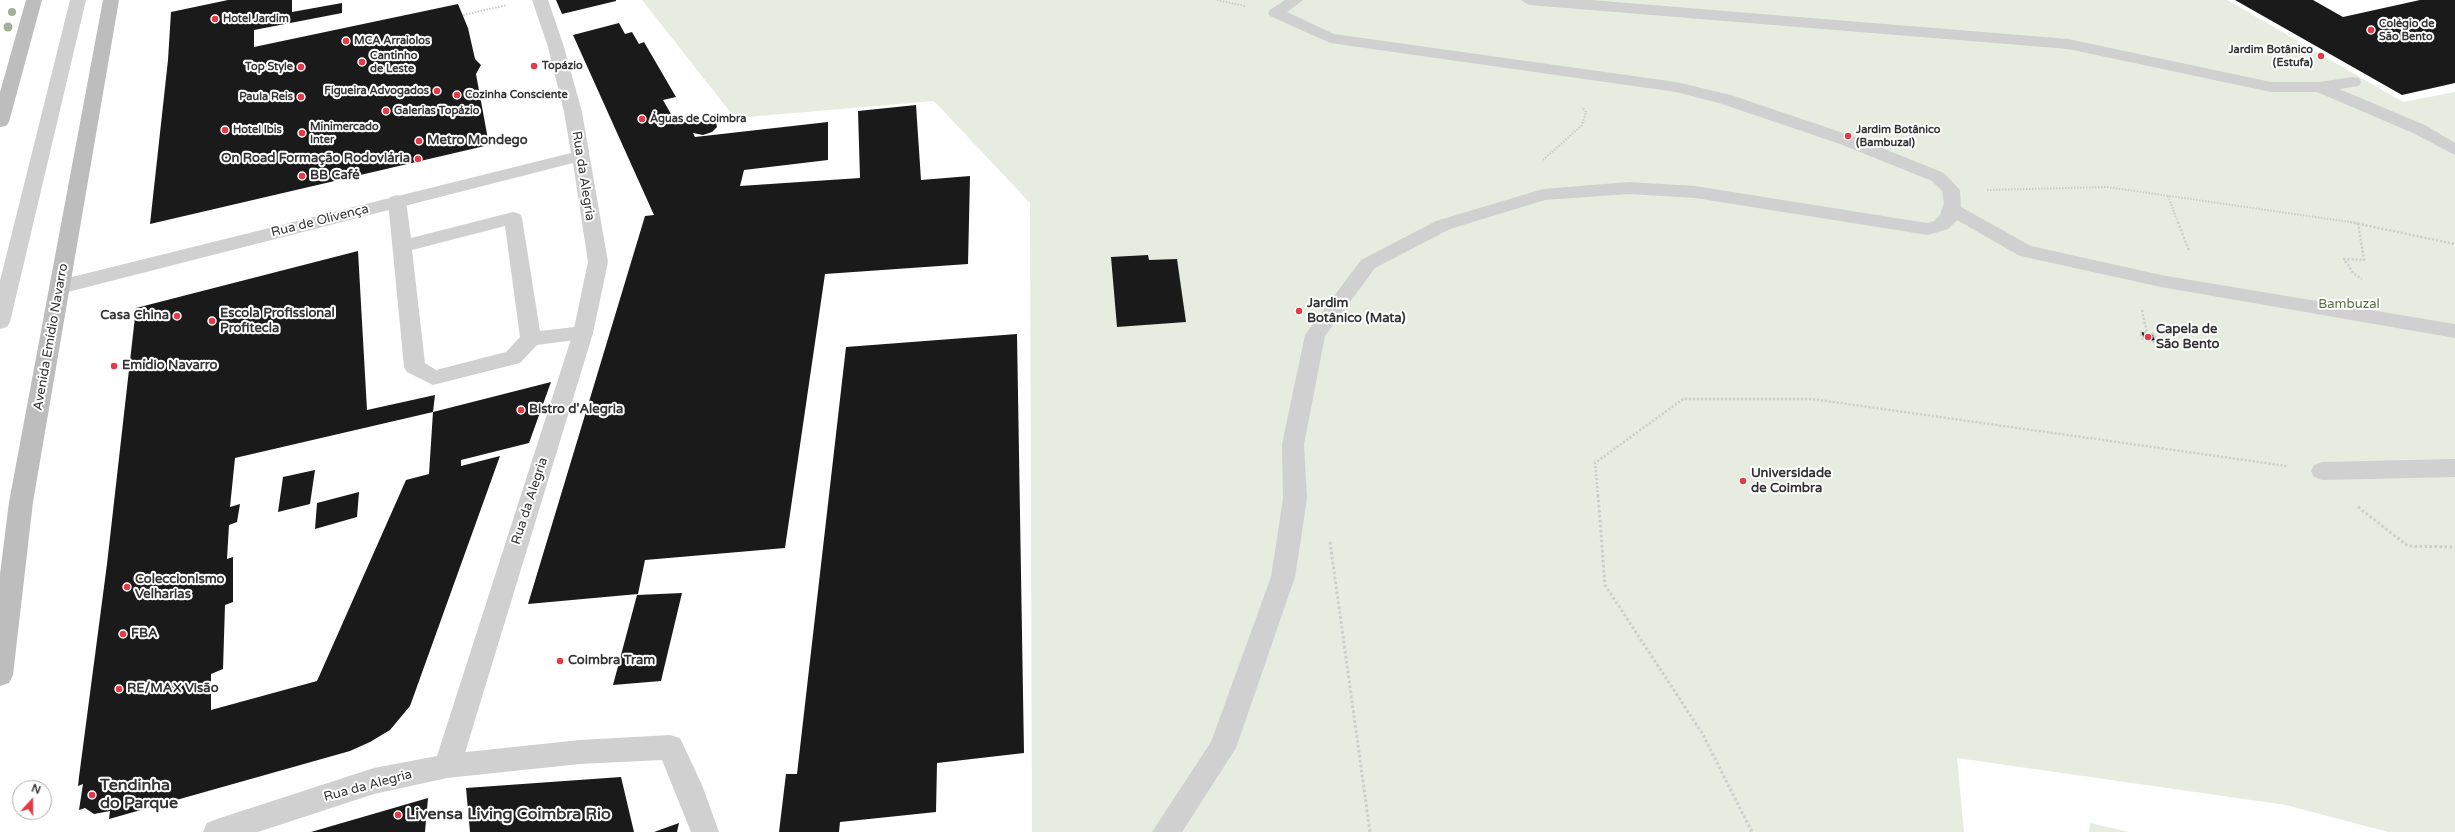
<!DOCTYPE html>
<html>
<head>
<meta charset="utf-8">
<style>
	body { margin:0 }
	#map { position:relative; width:2455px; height:832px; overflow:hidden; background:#fff; font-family:"Varela Round",sans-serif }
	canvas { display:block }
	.north { position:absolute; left:12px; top:780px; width:40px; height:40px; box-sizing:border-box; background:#fff; border:1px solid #adadad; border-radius:50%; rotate:21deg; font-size:11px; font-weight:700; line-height:16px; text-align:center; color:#333 }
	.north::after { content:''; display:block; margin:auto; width:14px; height:18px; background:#e63946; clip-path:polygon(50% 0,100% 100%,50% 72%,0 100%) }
</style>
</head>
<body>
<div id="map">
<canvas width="2455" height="832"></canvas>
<div class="north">N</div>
</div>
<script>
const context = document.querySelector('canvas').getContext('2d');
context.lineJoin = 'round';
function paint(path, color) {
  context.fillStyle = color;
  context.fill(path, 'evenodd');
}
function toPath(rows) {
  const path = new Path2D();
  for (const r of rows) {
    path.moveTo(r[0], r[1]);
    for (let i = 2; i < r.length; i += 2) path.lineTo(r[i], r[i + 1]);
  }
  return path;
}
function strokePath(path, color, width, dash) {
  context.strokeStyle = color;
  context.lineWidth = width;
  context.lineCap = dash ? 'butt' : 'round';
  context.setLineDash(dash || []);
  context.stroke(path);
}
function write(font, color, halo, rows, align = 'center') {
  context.font = font + ' "Varela Round",sans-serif';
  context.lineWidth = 4;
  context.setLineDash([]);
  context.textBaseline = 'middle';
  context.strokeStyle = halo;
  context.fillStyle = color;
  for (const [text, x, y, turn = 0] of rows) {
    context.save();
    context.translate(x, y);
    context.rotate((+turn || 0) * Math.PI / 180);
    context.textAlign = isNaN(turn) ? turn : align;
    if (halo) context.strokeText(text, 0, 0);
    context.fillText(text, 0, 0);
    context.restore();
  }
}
paint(toPath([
	[642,0,2227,0,2403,102,2455,92,2455,832,2388,832,2286,805,1957,758,1964,832,1032,832,1030,203,934,101,735,118],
	[2090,823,2129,832,2089,832]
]), '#e6ecdf');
paint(toPath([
	[228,0,292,0,292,12,342,3,342,13,254,30,254,47,458,4,468,28,475,59,481,65,476,74,489,145,150,224,168,60,171,12],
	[556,0,616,0,616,1,562,14],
	[2235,0,2313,0,2343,17,2420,0,2455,0,2455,83,2402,95],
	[619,23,625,34,632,32,639,44,644,42,676,97,663,100,675,121,696,117,700,121,713,120,716,122,717,127,712,132,703,135,693,133,695,137,828,122,828,160,744,170,740,186,860,178,858,111,916,105,921,180,970,176,968,264,825,274,785,548,645,560,638,594,528,604,645,216,654,215,573,35],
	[358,251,367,410,435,395,433,412,235,458,230,507,240,504,237,522,229,525,227,559,233,557,233,602,225,605,223,669,211,674,211,710,317,681,406,480,429,474,433,412,551,382,529,443,461,460,461,466,500,456,410,706,390,730,370,742,350,751,109,819,110,811,94,814,85,808,79,810,83,784,78,786,79,777,107,564,136,308],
	[1148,255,1149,260,1177,259,1186,322,1117,327,1111,257],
	[2141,332,2153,334,2155,341,2144,339],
	[1017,334,1024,753,937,763,936,812,840,822,839,832,779,832,786,774,797,774,846,347],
	[315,470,310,504,278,512,283,477],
	[359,492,357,517,315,529,317,503],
	[682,593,661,681,613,685,637,595],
	[621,777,634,832,470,832,466,788],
	[428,798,425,832,311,832],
	[679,823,677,832,654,832]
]), '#1a1a1a');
strokePath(toPath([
	[1217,0,1245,6],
	[463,15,507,5],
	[1543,160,1582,125,1586,112,1582,107],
	[1987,190,2107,187,2357,223],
	[2168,196,2178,223]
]), '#cdcdcd', 2, [1.5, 1.5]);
strokePath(toPath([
	[2178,222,2189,251],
	[2350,222,2455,244],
	[2358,223,2364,260,2344,259,2354,274,2362,279],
	[2142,310,2147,333],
	[2140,332,2154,334,2156,342,2143,340,2140,332],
	[1598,496,1595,463,1683,399,1812,399,2287,466]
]), '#cdcdcd', 2.5, [2, 2]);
strokePath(toPath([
	[1598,495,1605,585,1702,733,1752,832],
	[2358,507,2408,546,2455,547],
	[1330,542,1370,832]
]), '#cdcdcd', 3, [2.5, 2.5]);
paint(toPath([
	[70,0,86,0,10,322,7,327,0,329,0,281,70,0],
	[1285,0,1303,0,1287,12,1334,34,1676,82,1731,95,1852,136,1944,173,1960,190,1961,207,2031,246,2161,275,2455,324,2455,338,2161,287,2025,257,2018,255,1957,220,1948,229,1928,235,1695,198,1629,194,1545,200,1450,229,1375,268,1325,336,1304,444,1307,499,1295,577,1236,748,1182,832,1152,832,1211,742,1271,577,1283,499,1282,444,1305,335,1361,260,1436,221,1543,189,1629,182,1695,186,1927,223,1934,221,1940,215,1944,203,1942,191,1932,181,1840,144,1719,103,1676,92,1330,43,1270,16,1268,13,1270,10,1285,0],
	[1521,0,1591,0,2068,39,2271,82,2319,82,2353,77,2359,78,2361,82,2359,86,2339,89,2425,125,2455,143,2455,155,2413,133,2317,92,2271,92,2068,49,1529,5,1521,0],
	[397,195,404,197,406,201,411,238,513,212,520,214,522,218,540,331,583,326,590,328,593,333,590,338,537,345,520,363,433,385,407,372,404,367,388,201,390,197,397,195],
	[505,226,520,337,506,352,436,370,425,363,412,250,505,226],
	[2455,459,2455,477,2322,480,2314,477,2311,471,2314,465,2322,462,2455,459],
	[670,735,680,738,702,785,719,832,691,832,662,760,580,764,447,778,437,775,433,766,437,757,447,754,580,740,670,735]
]), '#d0d0d0');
paint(toPath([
	[532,0,548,0,564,47,582,112,608,262,593,333,461,766,457,775,447,778,374,794,258,832,203,832,207,823,217,819,374,768,437,756,573,333,588,262,573,163,60,294,53,292,50,287,53,282,60,280,571,153,564,112,548,47,532,0]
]), '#d0d0d0');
paint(toPath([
	[26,0,42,0,9,122,6,126,0,127,0,92,26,0],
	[103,0,119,0,33,502,13,675,9,683,0,686,0,574,9,502,103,0]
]), '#bdbdbd');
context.fillStyle = '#a2b095';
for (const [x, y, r] of [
	[12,12,4],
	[8,27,4.5]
]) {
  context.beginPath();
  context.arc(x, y, r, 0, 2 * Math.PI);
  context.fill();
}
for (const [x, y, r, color] of [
	[215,19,4,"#e63946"],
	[2371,30,4,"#e63946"],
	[346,41,4,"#e63946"],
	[2321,56,4,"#e63946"],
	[362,62,4,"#e63946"],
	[534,66,4,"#e63946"],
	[301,67,4,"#e63946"],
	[437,91,4,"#e63946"],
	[457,95,4,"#e63946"],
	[301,97,4,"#e63946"],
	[386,111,4,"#e63946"],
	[642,119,4,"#e63946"],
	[225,130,4,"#e63946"],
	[302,133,4,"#e63946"],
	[1848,136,4,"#e63946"],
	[419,141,4,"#e63946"],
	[418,159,4,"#e63946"],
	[302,176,4,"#e63946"],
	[1299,311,4,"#e63946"],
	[177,316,4,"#e63946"],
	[212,321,4,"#e63946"],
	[2148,337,4,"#e63946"],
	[114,366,4,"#e63946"],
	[521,410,4,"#e63946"],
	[1743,481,4,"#e63946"],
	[127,587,4,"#e63946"],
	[123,634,4,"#e63946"],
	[560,661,4,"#e63946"],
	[119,689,4,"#e63946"],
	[92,795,4,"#e63946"],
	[398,815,4,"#e63946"]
]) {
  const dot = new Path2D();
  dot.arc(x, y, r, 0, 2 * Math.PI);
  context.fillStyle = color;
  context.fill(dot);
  strokePath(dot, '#fff', 1.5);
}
write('bold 11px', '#333', '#fff', [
	["Hotel Jardim",223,19],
	["Colégio de",2379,24],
	["São Bento",2379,37],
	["MCA Arraiolos",354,41],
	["Jardim Botânico",2313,50,"right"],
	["(Estufa)",2313,63,"right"],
	["Cantinho",370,56],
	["de Leste",370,69],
	["Topázio",542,66],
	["Top Style",293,67,"right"],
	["Figueira Advogados",429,91,"right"],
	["Cozinha Consciente",465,95],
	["Paula Reis",293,97,"right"],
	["Galerias Topázio",394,111],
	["Águas de Coimbra",650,119],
	["Minimercado",310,127],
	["Inter",310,140],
	["Hotel Ibis",233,130],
	["Jardim Botânico",1856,130],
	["(Bambuzal)",1856,143]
], 'left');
write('bold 13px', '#333', '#fff', [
	["Metro Mondego",427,141],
	["On Road Formação Rodoviária",410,159,"right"],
	["BB Café",310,176],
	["Jardim",1307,304],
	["Botânico (Mata)",1307,319],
	["Escola Profissional",220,314],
	["Profitecla",220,329],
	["Casa China",169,316,"right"],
	["Capela de",2156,330],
	["São Bento",2156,345],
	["Emídio Navarro",122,366],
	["Bistro d'Alegria",529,410],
	["Universidade",1751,474],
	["de Coimbra",1751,489],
	["Coleccionismo",135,580],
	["Velharias",135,595],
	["FBA",131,634],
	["Coimbra Tram",568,661],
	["RE/MAX Visão",127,689]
], 'left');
write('13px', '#333', '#fff', [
	["Rua da Alegria",583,176,81],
	["Rua de Olivença",320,221,-14],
	["Avenida Emídio Navarro",51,337,-80],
	["Rua da Alegria",530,501,-72],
	["Rua da Alegria",368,786,-15]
]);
write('13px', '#56703f', '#fff', [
	["Bambuzal",2349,305]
]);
write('bold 16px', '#333', '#fff', [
	["Tendinha",100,786],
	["do Parque",100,804],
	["Livensa Living Coimbra Rio",406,815]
], 'left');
</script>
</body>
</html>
